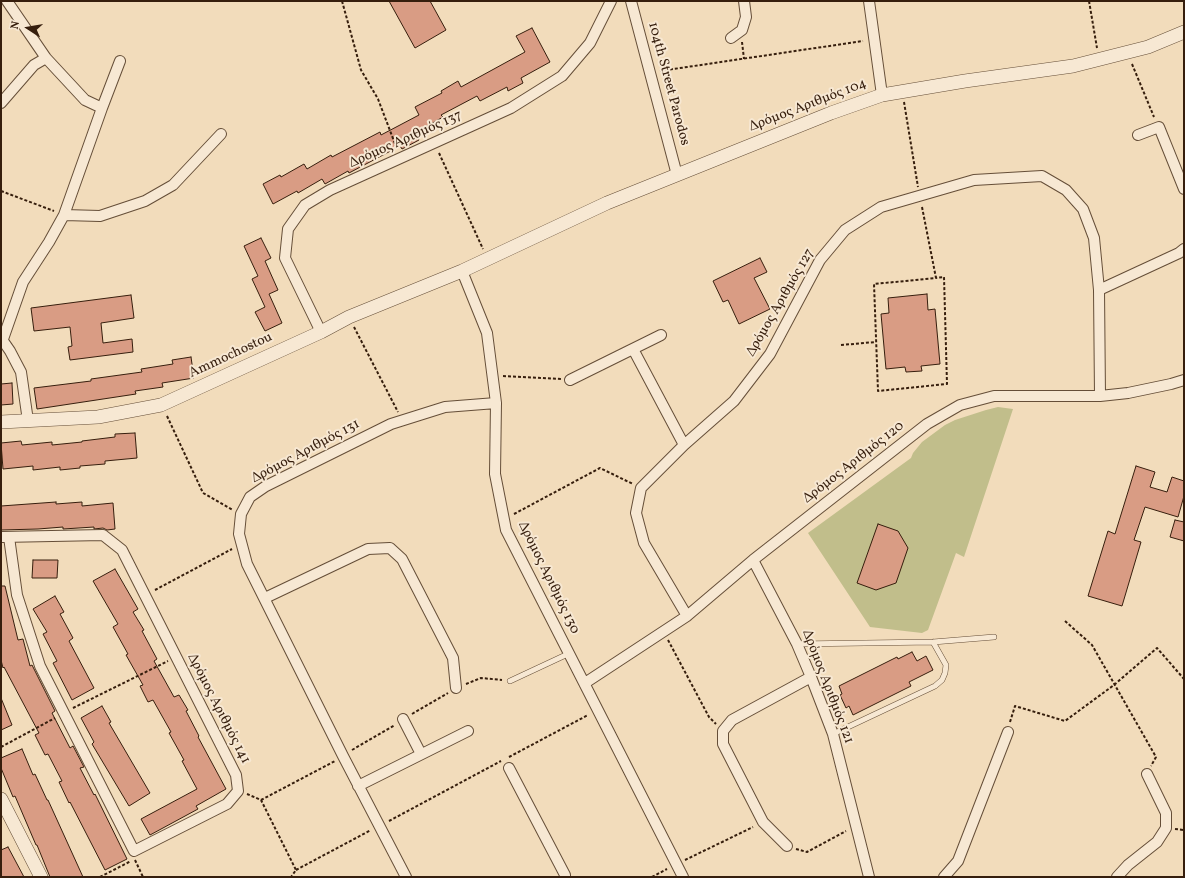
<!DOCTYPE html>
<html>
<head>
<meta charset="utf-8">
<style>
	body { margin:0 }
	#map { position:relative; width:1185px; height:878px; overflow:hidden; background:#f2dcbb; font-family:Vollkorn,serif }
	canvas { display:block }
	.frame { position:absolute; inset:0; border:2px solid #361e0d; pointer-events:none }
	.north { position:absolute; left:8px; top:8px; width:40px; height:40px; -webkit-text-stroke:3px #f7e8d3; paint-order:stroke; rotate:282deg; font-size:11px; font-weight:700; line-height:16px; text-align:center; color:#361e0d }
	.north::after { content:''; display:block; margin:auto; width:14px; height:18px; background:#361e0d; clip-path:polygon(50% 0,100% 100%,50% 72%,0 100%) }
</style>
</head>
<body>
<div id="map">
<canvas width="1185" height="878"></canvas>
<div class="frame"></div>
<div class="north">N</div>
</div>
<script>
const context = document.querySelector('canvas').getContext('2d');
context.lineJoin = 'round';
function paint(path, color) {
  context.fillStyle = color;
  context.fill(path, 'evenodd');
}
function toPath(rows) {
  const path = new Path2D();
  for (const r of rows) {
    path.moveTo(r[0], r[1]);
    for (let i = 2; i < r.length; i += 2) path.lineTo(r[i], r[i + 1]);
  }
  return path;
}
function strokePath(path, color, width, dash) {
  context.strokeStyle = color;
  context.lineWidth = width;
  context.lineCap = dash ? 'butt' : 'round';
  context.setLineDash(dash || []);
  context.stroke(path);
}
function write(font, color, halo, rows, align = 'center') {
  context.font = font + ' Vollkorn,serif';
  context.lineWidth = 4;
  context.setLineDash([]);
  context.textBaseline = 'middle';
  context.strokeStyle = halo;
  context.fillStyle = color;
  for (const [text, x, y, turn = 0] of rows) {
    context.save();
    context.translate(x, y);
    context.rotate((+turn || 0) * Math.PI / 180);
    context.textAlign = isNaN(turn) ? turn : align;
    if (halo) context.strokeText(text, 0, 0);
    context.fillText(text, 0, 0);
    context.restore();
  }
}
paint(toPath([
	[998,407,1013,409,964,557,956,553,928,630,922,633,870,627,808,533,911,458,913,453,922,442,945,425,955,420,986,410]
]), '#c1be8b');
const building = toPath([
	[389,1,430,1,446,30,415,48,389,1],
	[532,28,550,62,521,78,523,83,508,91,507,87,480,101,477,96,441,115,443,117,415,133,419,140,402,149,400,146,349,173,348,171,325,184,322,179,298,193,297,191,273,204,263,184,280,175,281,177,304,164,307,169,331,155,332,157,380,132,381,135,419,115,415,107,442,93,441,91,458,81,461,87,525,52,516,36,532,28],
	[261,238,271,258,265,261,278,290,269,294,282,323,265,331,255,312,265,307,252,279,258,276,244,246,261,238],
	[760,258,767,272,754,278,770,309,739,324,728,300,723,302,713,281,760,258],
	[927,294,928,310,935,309,940,364,921,366,922,371,906,372,905,367,886,369,881,314,889,313,888,298,927,294],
	[131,295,134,318,101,323,103,343,132,339,133,352,70,360,68,347,72,346,70,327,34,331,31,308,131,295],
	[191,357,194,378,162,383,163,387,135,391,136,394,37,409,34,388,91,381,91,379,142,372,141,369,173,364,172,360,191,357],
	[12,383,13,404,1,405,1,384,12,383],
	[135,433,137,458,105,461,105,464,80,466,80,468,60,470,60,467,33,470,33,466,3,469,1,443,21,441,22,445,52,442,52,445,82,442,82,441,115,437,115,434,135,433],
	[1136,466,1155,472,1150,487,1167,492,1172,477,1184,481,1184,496,1178,517,1145,507,1134,540,1141,542,1122,606,1088,596,1108,531,1115,534,1136,466],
	[56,502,56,504,82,502,82,506,113,503,115,529,107,530,103,528,94,529,94,527,63,529,63,527,38,529,1,530,1,506,56,502],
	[1175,520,1184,522,1184,541,1170,537,1175,520],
	[878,524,898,531,908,548,896,583,876,590,857,583,878,524],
	[33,560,58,560,57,578,32,578,33,560],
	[115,569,138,609,133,612,144,630,142,631,157,659,154,661,174,697,179,695,188,710,186,711,199,736,198,737,226,789,196,806,198,809,150,835,141,819,197,789,182,761,184,760,169,733,171,732,153,700,148,702,140,686,143,685,126,655,128,654,113,627,118,624,93,581,115,569],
	[1,586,5,586,18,640,23,639,30,666,32,665,55,711,52,713,70,748,73,746,84,767,80,768,94,795,95,794,127,859,105,870,70,802,69,803,59,782,62,781,48,754,45,755,35,735,39,733,4,667,3,668,1,660,1,586],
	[55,596,64,612,60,614,73,638,69,641,94,688,72,700,53,663,57,661,43,634,47,632,33,609,55,596],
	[912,652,917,661,926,656,933,670,909,682,911,686,853,715,849,706,846,708,840,695,842,694,839,686,897,657,898,659,912,652],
	[1,698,12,725,1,730,1,698],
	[102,706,111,722,109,723,150,793,129,806,92,744,94,742,81,718,102,706],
	[22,749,33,775,35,774,47,800,48,800,83,877,50,877,37,845,36,845,15,796,13,797,1,768,1,758,22,749],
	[8,847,24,877,1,877,1,850,8,847]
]);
paint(building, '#d99c84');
strokePath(building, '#361e0d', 1);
const service = toPath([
	[797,644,933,642,994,637],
	[510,681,570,653],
	[833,734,935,686,942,680,945,673,946,665,933,642]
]);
const minor = toPath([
	[7,1,46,58,85,100,102,108],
	[631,1,677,175],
	[869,1,882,95],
	[731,38,742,30,746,17,744,1],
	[1,103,34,65,46,58],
	[1138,135,1159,127,1184,189],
	[64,215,100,216,145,201,173,185,221,134],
	[462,271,487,333,496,403,495,474,506,530,683,877],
	[1099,290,1179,253,1184,249],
	[321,332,285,258,288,229,305,205,330,190,511,108,562,76,590,43,611,1],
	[1,338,10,351,21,372,28,421],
	[3,339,23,282,49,242,64,215,102,108,120,61],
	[633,349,684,445],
	[570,380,661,335],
	[1,537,103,535,122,550,236,775,238,791,227,804,134,851,40,666,17,595,9,537],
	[753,560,797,644,811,677,833,734,869,877],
	[265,598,368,549,390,548,402,559,453,658,456,688],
	[687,616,644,543,636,513,641,488,684,445,734,401,770,354,820,260,845,230,881,207,974,180,1042,176,1066,190,1083,209,1094,238,1099,290,1100,396],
	[585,683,687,616,753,560,927,424,960,405,994,396,1100,396,1128,393,1171,384,1184,380],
	[403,719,421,754],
	[509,768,565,875,565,877],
	[358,786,468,731],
	[787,846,763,822,723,744,723,731,732,720,811,677],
	[406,877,343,756,247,564,239,534,241,514,250,497,266,486,391,424,445,407,496,403],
	[944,877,958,861,1008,732],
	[1117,877,1128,865,1157,842,1166,828,1166,813,1147,774]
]);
const tertiary = toPath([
	[1,422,98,417,161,405,321,332,349,317,462,271,607,203,831,113,882,95,965,81,1073,66,1148,47,1184,32],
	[1,799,41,877]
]);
strokePath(service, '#654e38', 6);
strokePath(minor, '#654e38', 12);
strokePath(tertiary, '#654e38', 14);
strokePath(toPath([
	[342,1,361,70,378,99,397,149],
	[1089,1,1097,48],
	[742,42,744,59],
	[1132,64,1154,117],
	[660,71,863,41],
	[904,102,918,187],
	[439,153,483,249],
	[1,191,54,211],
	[922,207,936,278,874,284,878,391,947,384,944,277,936,278],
	[354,327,398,412],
	[841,345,876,342],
	[503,376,561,379],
	[167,416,203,493,233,510],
	[514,514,600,468,633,484],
	[155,590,232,549],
	[1065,621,1092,645,1156,757,1151,766],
	[668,640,709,717,716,724],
	[466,684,481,678,502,680],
	[73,708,168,661],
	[412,714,448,693],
	[1010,722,1015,706,1065,721,1114,685,1157,648,1184,679],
	[1,747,55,718],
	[352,750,395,725],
	[509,757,588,715],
	[247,794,261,800,296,870,291,877],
	[261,800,335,761],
	[389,821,501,761],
	[1175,829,1184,830],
	[796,849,807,852,846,831],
	[135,860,143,877],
	[685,860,753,827],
	[296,870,371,830],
	[100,877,131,861],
	[652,877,667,869]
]), '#361e0d', 2, [3, 2]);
strokePath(service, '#f7e8d3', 5);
strokePath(minor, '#f7e8d3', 10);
strokePath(tertiary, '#f7e8d3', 13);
write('14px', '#361e0d', '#f7e8d3', [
	["104th Street Parodos",668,84,75],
	["Δρόμος Αριθμός 104",808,106,-21],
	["Δρόμος Αριθμός 137",406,140,-24],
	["Δρόμος Αριθμός 127",781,303,-60],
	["Ammochostou",231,356,-25],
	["Δρόμος Αριθμός 131",306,452,-28],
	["Δρόμος Αριθμός 120",854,463,-38],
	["Δρόμος Αριθμός 130",548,578,64],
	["Δρόμος Αριθμός 121",827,687,69],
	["Δρόμος Αριθμός 141",218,709,63]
]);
</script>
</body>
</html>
